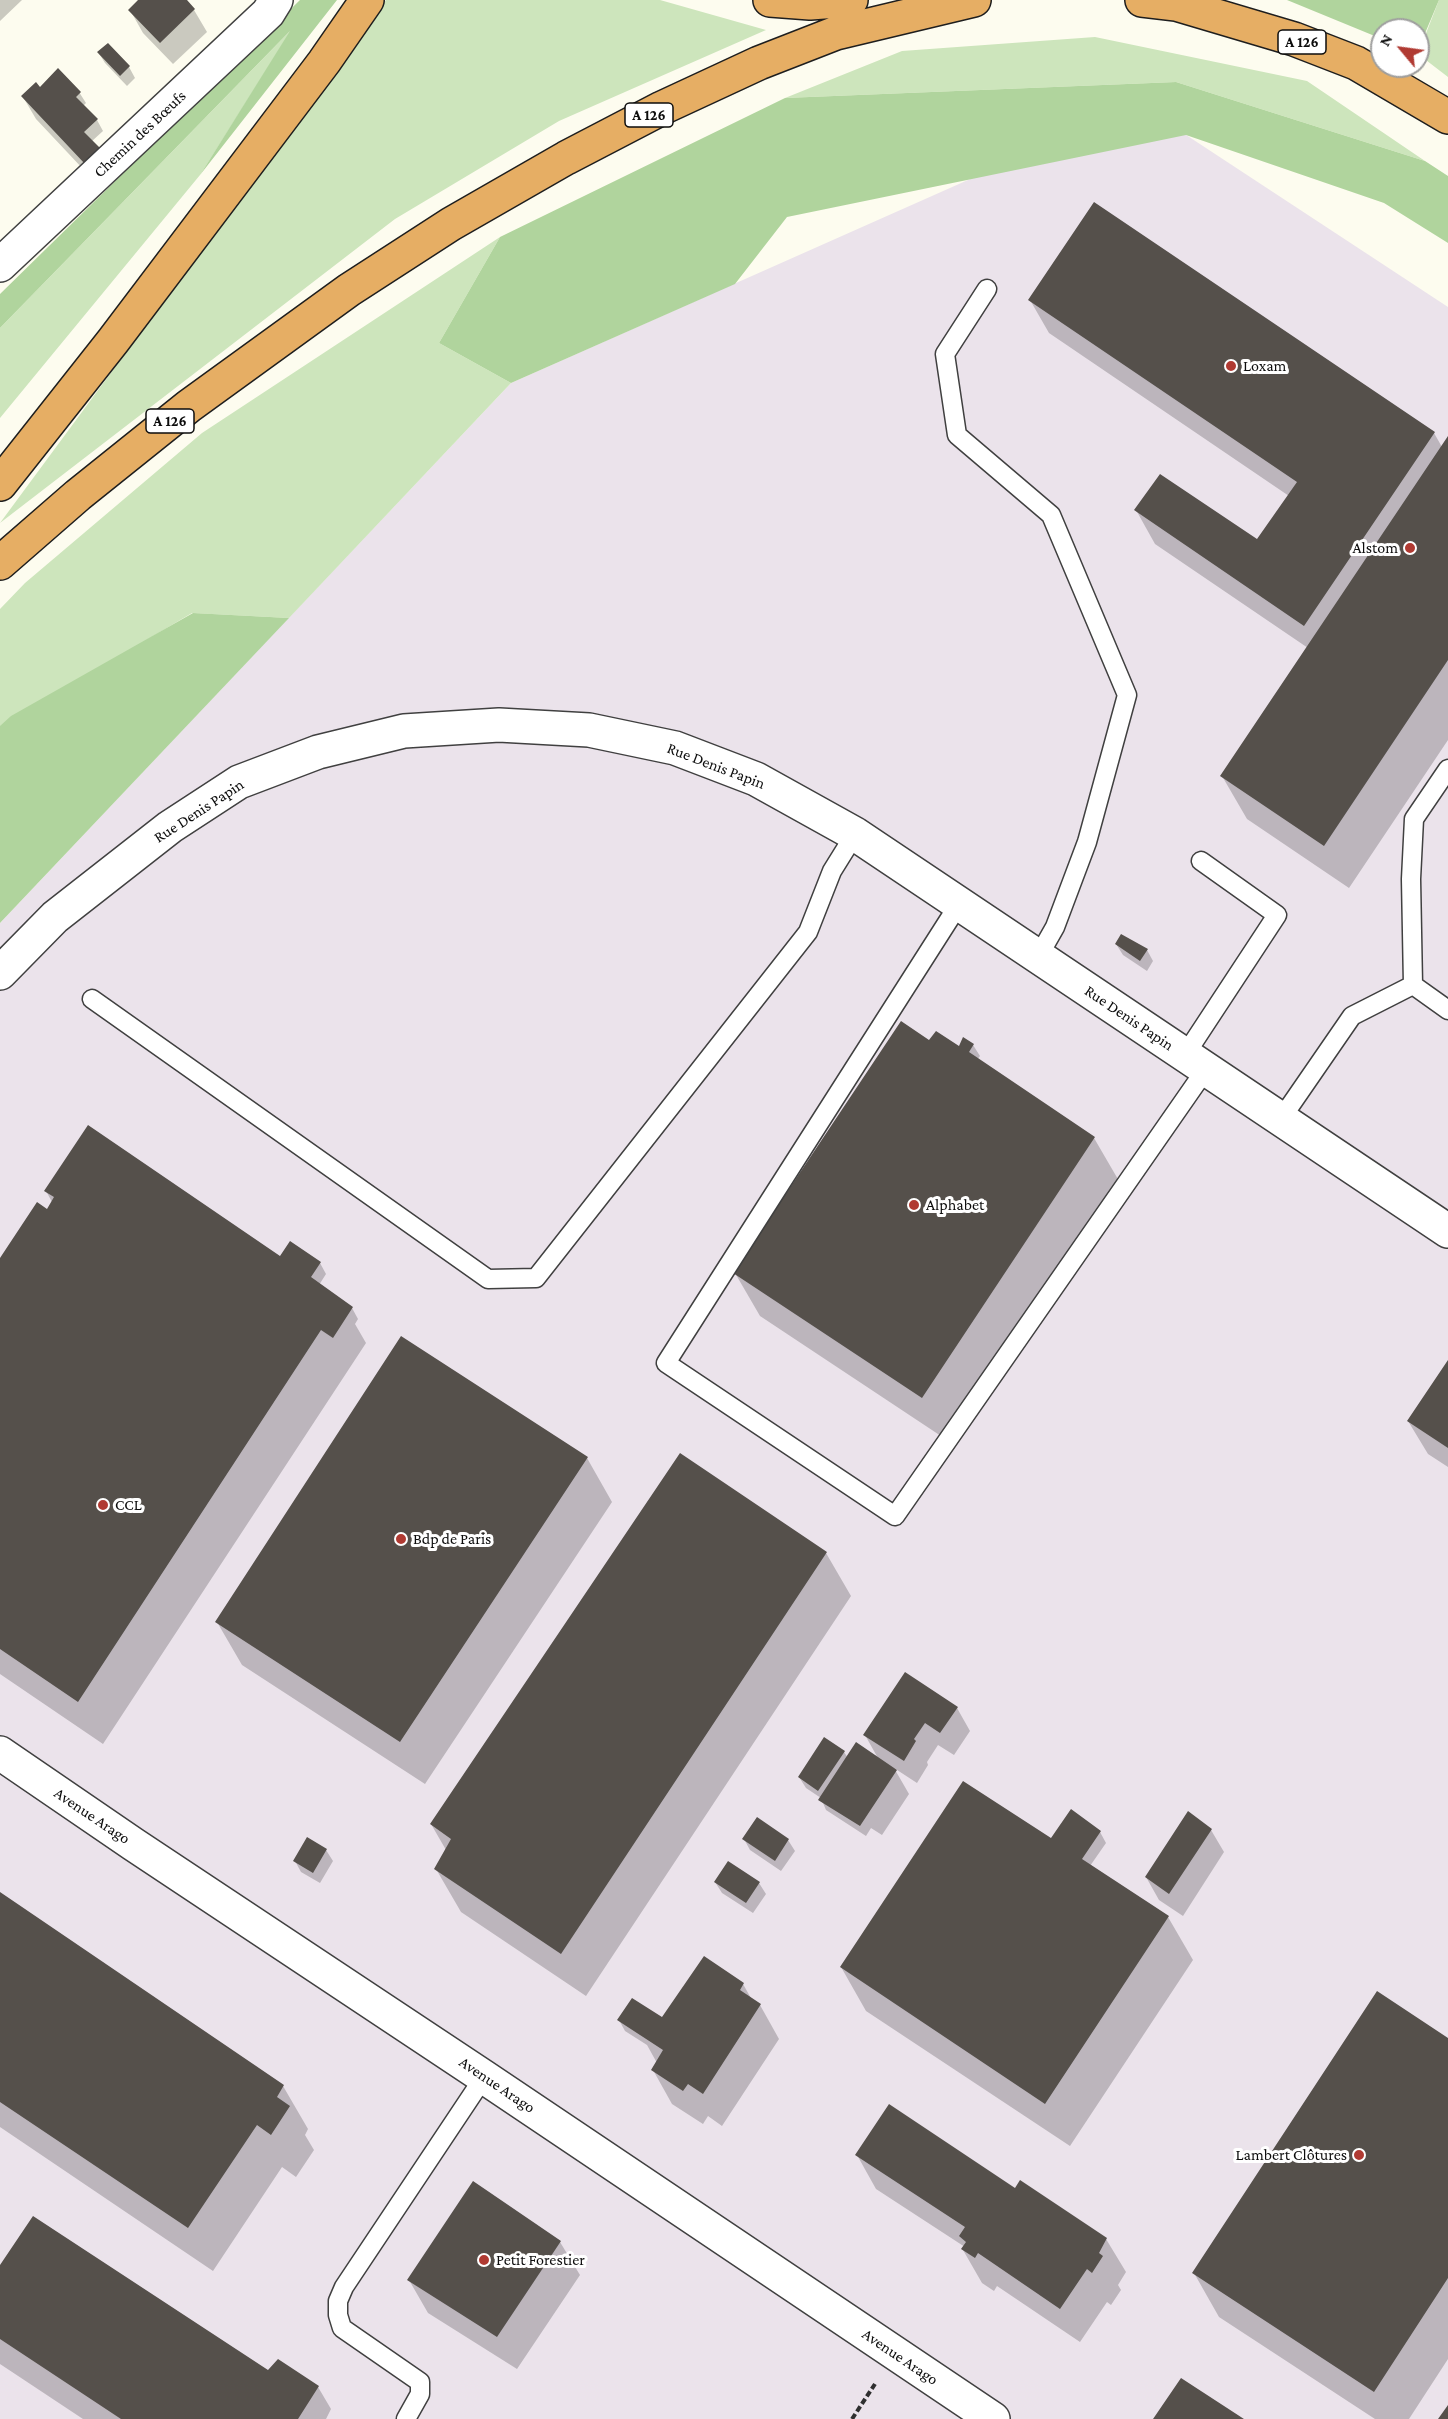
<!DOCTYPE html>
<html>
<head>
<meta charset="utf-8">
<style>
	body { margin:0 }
	#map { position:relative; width:1448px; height:2419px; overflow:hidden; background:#fdfcef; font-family:"Crimson Pro",serif }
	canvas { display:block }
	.north { position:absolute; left:1370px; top:18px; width:60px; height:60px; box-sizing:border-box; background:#fff; border:2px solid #9e9e9e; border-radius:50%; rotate:299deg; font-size:16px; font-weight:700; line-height:24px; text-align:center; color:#0d0d0d }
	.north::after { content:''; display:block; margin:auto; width:21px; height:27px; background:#b03a32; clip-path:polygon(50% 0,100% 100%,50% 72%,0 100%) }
</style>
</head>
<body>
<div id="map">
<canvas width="1448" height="2419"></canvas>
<div class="north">N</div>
</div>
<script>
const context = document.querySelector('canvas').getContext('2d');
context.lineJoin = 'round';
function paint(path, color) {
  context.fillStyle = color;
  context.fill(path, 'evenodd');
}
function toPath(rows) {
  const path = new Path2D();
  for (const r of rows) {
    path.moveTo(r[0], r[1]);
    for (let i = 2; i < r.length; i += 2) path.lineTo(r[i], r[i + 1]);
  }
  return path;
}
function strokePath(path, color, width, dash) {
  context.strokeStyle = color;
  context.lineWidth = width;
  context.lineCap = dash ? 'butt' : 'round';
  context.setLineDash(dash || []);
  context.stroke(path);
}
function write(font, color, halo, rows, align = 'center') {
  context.font = font + ' "Crimson Pro",serif';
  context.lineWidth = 6;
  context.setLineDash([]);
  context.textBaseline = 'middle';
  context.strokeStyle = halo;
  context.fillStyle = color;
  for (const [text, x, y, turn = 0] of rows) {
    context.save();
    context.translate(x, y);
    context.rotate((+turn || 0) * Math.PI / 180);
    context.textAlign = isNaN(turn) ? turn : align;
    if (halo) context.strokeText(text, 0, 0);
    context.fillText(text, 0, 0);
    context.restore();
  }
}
paint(toPath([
	[1139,104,1448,307,1448,2419,0,2419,0,923,511,383]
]), '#ebe3eb');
paint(toPath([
	[386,0,660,0,766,30,559,121,395,219,0,523],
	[1439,0,1448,0,1448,77,1418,54],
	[293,28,200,175,0,418,0,328],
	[1095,37,1307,81,1425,161,1176,82,785,98,902,51],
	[500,237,439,343,511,383,289,618,192,613,0,727,0,609,25,583,202,433]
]), '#cde5bc');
paint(toPath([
	[300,0,337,0,200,175,290,31,0,328,0,294],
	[1287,0,1439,0,1418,50,1418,30,1382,30,1382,39],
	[1176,82,1425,161,1448,176,1448,243,1384,203,1186,135,787,217,735,284,511,383,439,343,500,237,785,98],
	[193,613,289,618,0,923,0,726,11,716]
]), '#b0d49d');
paint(toPath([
	[0,0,22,0,0,21],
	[140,0,185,0,194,10,207,32,173,64,143,33,130,10],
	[108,45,129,67,135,78,127,86,105,63,98,52],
	[79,92,86,103,83,106,97,120,103,131,91,142,99,186,36,119,23,97],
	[1030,300,1434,433,1442,447,1448,438,1448,740,1349,888,1247,819,1222,776,1308,648,1155,544,1136,510,1258,541,1289,496,1049,333],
	[1116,944,1147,950,1153,961,1147,971,1123,955],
	[973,1045,980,1056,977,1060,1094,1138,1119,1181,947,1440,760,1316,735,1273,964,1051],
	[46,1191,280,1258,320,1263,326,1274,319,1285,352,1308,358,1319,355,1324,366,1343,103,1744,0,1674,0,1260,47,1211,52,1202],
	[1448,1362,1448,1467,1428,1454,1408,1421],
	[587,1458,612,1502,425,1784,242,1665,217,1622],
	[826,1553,851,1596,586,1996,461,1912,436,1869,446,1850,431,1824],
	[957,1708,970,1731,954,1755,938,1745,927,1762,928,1765,917,1783,894,1768,909,1794,882,1835,871,1828,866,1836,826,1810,821,1798,806,1788,799,1777,844,1752,848,1758,879,1760,865,1735],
	[757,1819,788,1840,795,1851,781,1871,750,1850,744,1839],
	[1211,1830,1224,1852,1183,1916,1159,1900,1146,1877],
	[1100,1832,1106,1843,1090,1866,1168,1917,1193,1960,1070,2146,866,2011,841,1967,1051,1840],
	[326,1850,333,1861,320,1883,301,1872,295,1861],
	[728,1863,759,1883,766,1894,753,1913,722,1893,715,1882],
	[0,1894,283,2086,308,2129,305,2135,314,2150,296,2177,282,2167,213,2271,0,2127],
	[743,1984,752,2000,760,2005,779,2039,722,2126,708,2116,703,2124,672,2104,653,2070,657,2063,647,2045,625,2031,619,2020,662,2019],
	[1448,2039,1448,2359,1409,2419,1375,2419,1219,2317,1194,2273],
	[857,2155,1015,2190,1106,2239,1126,2272,1118,2285,1121,2290,1111,2305,1107,2302,1080,2342,997,2286,994,2291,982,2283,963,2250,965,2247,876,2189],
	[473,2183,560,2242,580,2275,517,2369,428,2313,409,2280],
	[0,2268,269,2372,318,2387,331,2409,326,2419,83,2419,0,2364]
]), '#0003');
paint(toPath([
	[138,0,187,0,195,9,160,43,128,10],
	[108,43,130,66,120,76,97,52],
	[58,68,81,92,76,97,98,119,84,132,101,149,85,164,21,96,36,82,40,87],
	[1094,202,1435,432,1304,626,1134,510,1160,474,1257,539,1297,482,1028,300],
	[1448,436,1448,660,1324,846,1220,776],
	[1121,934,1148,949,1140,961,1115,944],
	[901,1021,929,1040,936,1031,959,1046,963,1037,974,1044,969,1052,1095,1137,922,1398,733,1273],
	[88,1125,280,1256,290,1241,321,1262,311,1277,353,1307,333,1338,321,1330,78,1702,0,1649,0,1258,37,1202,47,1209,54,1197,44,1191],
	[401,1336,588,1457,400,1742,215,1622],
	[1448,1360,1448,1448,1407,1421],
	[680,1453,827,1552,561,1954,434,1869,451,1839,430,1824],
	[905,1672,958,1707,940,1733,925,1723,914,1739,916,1741,904,1761,863,1735],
	[824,1737,845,1751,818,1791,798,1777],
	[856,1742,897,1770,860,1826,818,1800],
	[963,1781,1051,1838,1071,1809,1101,1831,1082,1859,1169,1916,1045,2104,840,1967],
	[1188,1811,1212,1829,1169,1894,1145,1877],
	[757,1817,789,1839,775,1861,742,1839],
	[307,1837,327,1849,313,1873,293,1861],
	[728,1861,760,1882,746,1903,714,1882],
	[0,1892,284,2085,277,2097,290,2106,271,2135,257,2125,188,2228,0,2102],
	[704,1956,744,1983,740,1990,761,2004,703,2094,688,2084,683,2091,651,2070,663,2050,617,2020,632,1998,662,2017],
	[1377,1991,1448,2038,1448,2278,1374,2392,1192,2273],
	[889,2104,1015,2188,1020,2180,1107,2238,1099,2253,1103,2256,1092,2273,1087,2269,1060,2309,978,2253,975,2258,961,2249,966,2242,959,2236,965,2227,855,2155],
	[473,2181,561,2241,497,2337,407,2280],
	[33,2216,268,2370,278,2359,319,2386,298,2419,121,2419,0,2339,0,2265],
	[1181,2378,1244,2419,1153,2419],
	[1448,2405,1448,2419,1438,2419]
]), '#55504b');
const service = toPath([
	[987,289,945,354,957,435,1051,515,1127,695,1087,842,1055,927,1038,957],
	[959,904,666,1363,895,1516,1206,1069],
	[1413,985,1411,879,1414,819,1448,769],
	[92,999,488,1279,536,1278,808,932,832,871,855,834],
	[1185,1055,1277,915,1201,861],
	[1281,1119,1352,1016,1413,985,1448,1010],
	[406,2419,420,2394,420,2382,342,2328,338,2315,338,2301,344,2287,484,2077]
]);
const minor = toPath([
	[0,265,268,13,276,0],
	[0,973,55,917,170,827,239,782,318,752,404,731,499,725,589,730,675,748,756,779,855,834,1448,1231],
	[0,1753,133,1844,484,2077,993,2419]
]);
const motorway = toPath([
	[770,0,810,3,851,0],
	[1142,0,1176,4,1294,39,1356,63,1448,117],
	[0,484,113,341,324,62,367,0],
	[0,563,78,495,189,406,349,290,451,224,566,158,662,108,759,63,836,33,974,0]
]);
strokePath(service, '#404040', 21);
strokePath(minor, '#404040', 36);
strokePath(motorway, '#1e1e1e', 36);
strokePath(toPath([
	[852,2419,875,2384]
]), '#2f2f2f', 4, [6, 3]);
strokePath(service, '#fff', 18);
strokePath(minor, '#fff', 33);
strokePath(motorway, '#e6ae64', 33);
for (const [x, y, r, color] of [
	[1231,366,6,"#b03a32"],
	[1410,548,6,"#b03a32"],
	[914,1205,6,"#b03a32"],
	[103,1505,6,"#b03a32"],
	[401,1539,6,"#b03a32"],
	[1359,2155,6,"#b03a32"],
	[484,2260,6,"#b03a32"]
]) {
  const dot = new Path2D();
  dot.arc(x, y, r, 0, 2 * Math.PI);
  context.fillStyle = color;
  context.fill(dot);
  strokePath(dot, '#fff', 2);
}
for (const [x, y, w] of [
	[1302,42,48],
	[649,115,48],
	[170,421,48]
]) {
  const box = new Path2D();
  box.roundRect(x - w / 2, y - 12, w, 24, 4.5);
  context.fillStyle = '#fff';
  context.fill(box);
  strokePath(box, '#0d0d0d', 1.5);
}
write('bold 15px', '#0d0d0d', null, [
	["A 126",1302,42],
	["A 126",649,115],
	["A 126",170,421]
]);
write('16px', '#0d0d0d', '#fff', [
	["Chemin des Bœufs",140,134,-43],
	["Rue Denis Papin",716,766,21],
	["Rue Denis Papin",199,811,-33],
	["Rue Denis Papin",1129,1018,34],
	["Avenue Arago",92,1816,34],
	["Avenue Arago",497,2085,34],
	["Avenue Arago",900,2357,34]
]);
write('16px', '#0d0d0d', '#fff', [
	["Loxam",1243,366],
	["Alstom",1398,548,"right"],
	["Alphabet",926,1205],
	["CCL",115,1505],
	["Bdp de Paris",413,1539],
	["Lambert Clôtures",1347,2155,"right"],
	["Petit Forestier",496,2260]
], 'left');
</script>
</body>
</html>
